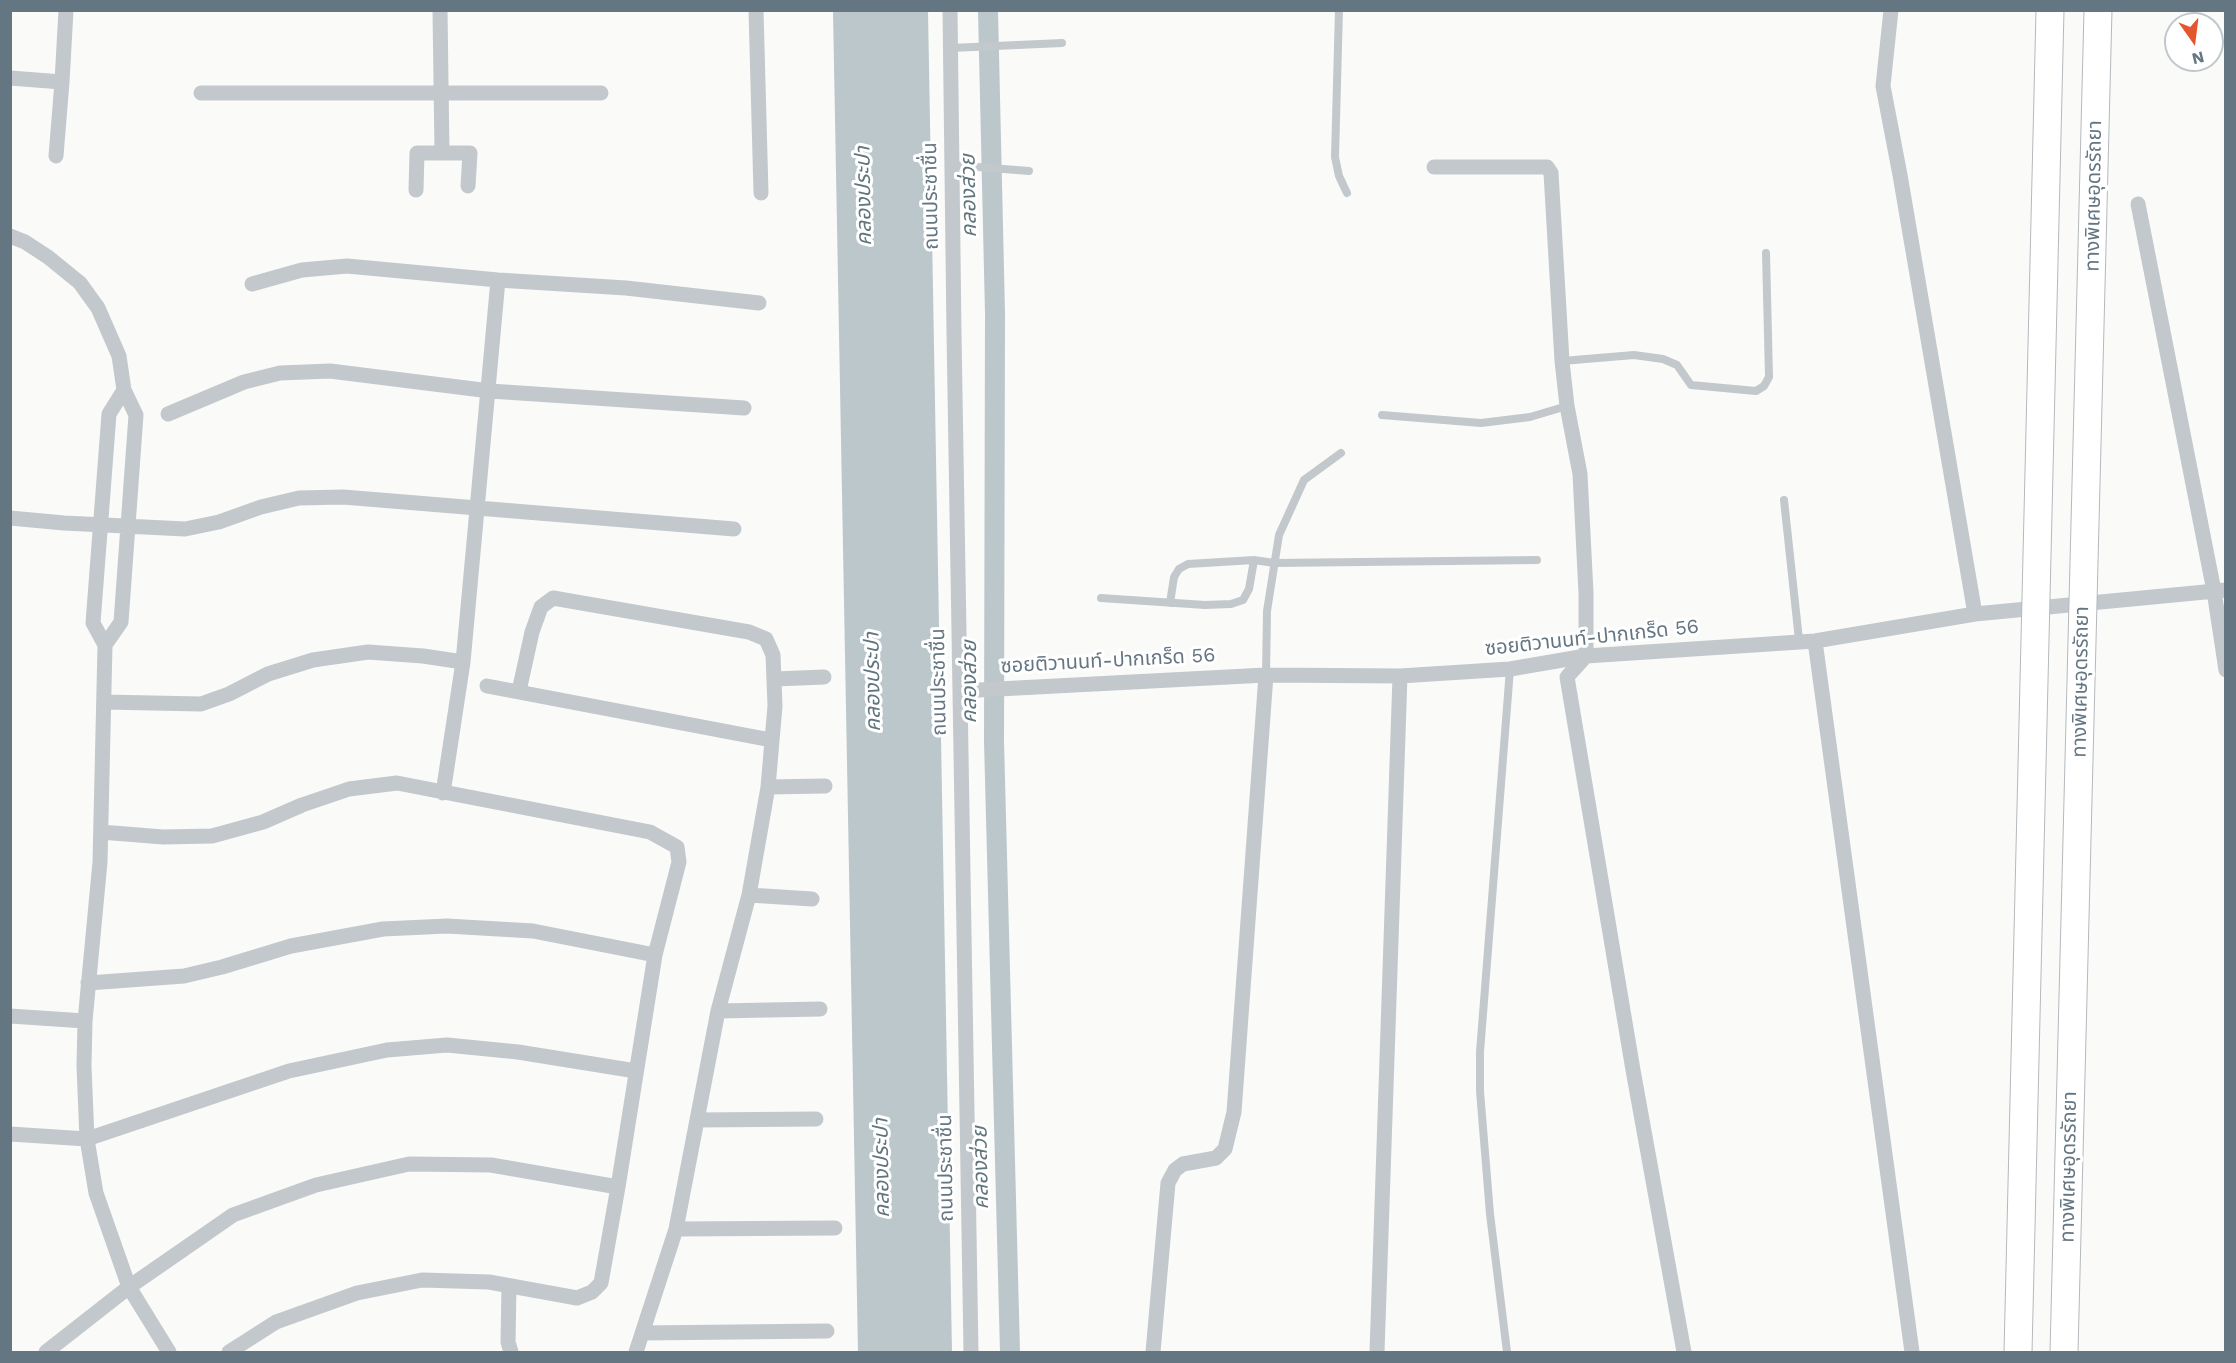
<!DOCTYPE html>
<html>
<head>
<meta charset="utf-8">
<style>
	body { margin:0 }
	#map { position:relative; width:2236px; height:1363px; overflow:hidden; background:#fafaf8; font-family:"Work Sans",sans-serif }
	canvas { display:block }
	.frame { position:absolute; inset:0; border:12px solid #657683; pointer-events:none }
	.north { position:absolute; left:2164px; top:12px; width:60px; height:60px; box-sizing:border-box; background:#fff; border:2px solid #c1c8cd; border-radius:50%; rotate:166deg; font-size:16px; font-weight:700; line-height:24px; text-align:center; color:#657683 }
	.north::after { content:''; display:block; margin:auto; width:21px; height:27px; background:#e4572e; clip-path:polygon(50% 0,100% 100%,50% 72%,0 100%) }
</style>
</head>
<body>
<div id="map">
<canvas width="2236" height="1363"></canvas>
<div class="frame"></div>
<div class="north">N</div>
</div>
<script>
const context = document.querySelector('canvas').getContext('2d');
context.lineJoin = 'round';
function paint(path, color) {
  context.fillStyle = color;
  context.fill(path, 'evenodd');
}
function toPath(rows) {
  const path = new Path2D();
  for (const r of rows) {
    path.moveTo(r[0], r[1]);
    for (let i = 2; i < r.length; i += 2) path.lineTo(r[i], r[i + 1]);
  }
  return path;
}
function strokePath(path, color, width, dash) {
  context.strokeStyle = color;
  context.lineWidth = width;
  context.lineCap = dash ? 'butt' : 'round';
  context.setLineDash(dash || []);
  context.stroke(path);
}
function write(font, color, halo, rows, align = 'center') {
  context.font = font + ' "Work Sans","Noto Sans Thai",sans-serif';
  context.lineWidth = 6;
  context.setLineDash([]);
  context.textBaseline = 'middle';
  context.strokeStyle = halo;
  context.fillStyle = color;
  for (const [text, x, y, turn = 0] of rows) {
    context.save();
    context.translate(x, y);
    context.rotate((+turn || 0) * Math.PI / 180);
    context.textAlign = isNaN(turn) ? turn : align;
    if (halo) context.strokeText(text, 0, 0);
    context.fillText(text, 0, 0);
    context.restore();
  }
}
paint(toPath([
	[833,11,928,11,952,1352,858,1352]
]), '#bbc7cb');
strokePath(toPath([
	[988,10,995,314,994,741,1010,1352]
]), '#bbc7cb', 20);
strokePath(toPath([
	[1339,10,1335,157,1339,176,1347,193],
	[951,48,1062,43],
	[952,165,1029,171],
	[1562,361,1634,355,1663,359,1677,365,1691,385,1756,391,1764,386,1769,377,1766,253],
	[1382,415,1481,423,1530,417,1567,406],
	[1784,500,1799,640],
	[1101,598,1205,605,1231,604,1243,600,1249,589,1254,560],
	[1170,603,1174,577,1179,569,1188,564,1254,560,1274,563,1537,560],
	[1266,675,1267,611,1279,535,1304,480,1341,453],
	[1507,1352,1490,1214,1480,1091,1480,1052,1510,669]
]), '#c3c8cc', 8);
strokePath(toPath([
	[440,10,442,153],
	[756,10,761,193],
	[950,10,954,333,971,1352],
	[1891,10,1883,86,1900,175,1975,614],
	[10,78,62,82,66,10],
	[201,93,601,93],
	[56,156,62,82],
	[1434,167,1547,167,1551,173,1562,361,1567,406,1580,474,1586,593,1586,656,1567,677,1633,1070,1684,1352],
	[416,190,417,153,470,153,468,186],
	[2138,204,2214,591,2226,670],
	[10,236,25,242,48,257,80,283,98,308,119,356,124,390,136,415,121,622,105,645],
	[252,284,302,270,347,266,498,280,626,288,759,303],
	[124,390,109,414,93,623,105,645,100,862,85,1021,84,1066,87,1139,96,1193,129,1287,169,1352],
	[168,414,244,382,280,373,330,371,490,391,744,408],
	[10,518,64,523,185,529,219,522,261,507,299,498,343,497,734,529],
	[1815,641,1912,1352],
	[775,679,824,677],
	[487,686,771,740],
	[519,691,532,632,541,607,553,598,749,632,766,639,773,655,775,706,768,787,749,895,718,1011,676,1229,636,1352],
	[960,691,1266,675,1400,676,1510,669,1586,656,1815,641,1975,614,2226,590],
	[104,702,201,704,229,694,268,674,313,660,368,652,423,656,463,662],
	[768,787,825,786],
	[443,793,463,662,498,280],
	[101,832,163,837,212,836,263,822,302,805,349,789,397,783,650,832,677,847,679,862,655,955,618,1187,601,1283,592,1292,577,1298,489,1282,422,1280,357,1293,276,1322,229,1352],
	[749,895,812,899],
	[88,983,184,976,222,967,291,946,383,929,447,926,533,931,655,955],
	[718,1011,820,1009],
	[10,1016,85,1021],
	[697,1120,816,1119],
	[10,1134,87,1139,289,1071,387,1050,447,1045,518,1052,636,1071],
	[676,1229,835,1228],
	[509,1286,508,1342,511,1352],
	[642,1333,827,1331],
	[46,1352,129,1287,233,1215,316,1185,409,1164,491,1165,618,1187],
	[1153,1352,1168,1183,1175,1170,1183,1164,1216,1158,1225,1149,1234,1112,1266,675],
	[1377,1352,1400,676]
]), '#c3c8cc', 15);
const highwayBridge = toPath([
	[2018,1352,2050,10],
	[2064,1352,2098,10]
]);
strokePath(highwayBridge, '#b4b9bd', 29, []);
strokePath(highwayBridge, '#fff', 27);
write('20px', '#657683', '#fff', [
	["ถนนประชาชื่น",931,196,-91],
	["ทางพิเศษอุดรรัถยา",2094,196,-89],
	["ซอยติวานนท์-ปากเกร็ด 56",1592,638,-6],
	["ซอยติวานนท์-ปากเกร็ด 56",1108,661,-3],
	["ถนนประชาชื่น",939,682,-91],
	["ทางพิเศษอุดรรัถยา",2081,682,-89],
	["ทางพิเศษอุดรรัถยา",2069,1167,-89],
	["ถนนประชาชื่น",946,1168,-91]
]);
write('italic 21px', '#60757c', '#fff', [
	["คลองประปา",864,196,-91],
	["คลองส่วย",969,196,-91],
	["คลองประปา",873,682,-91],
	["คลองส่วย",970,682,-90],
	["คลองประปา",882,1168,-91],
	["คลองส่วย",981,1168,-91]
]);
</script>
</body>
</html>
